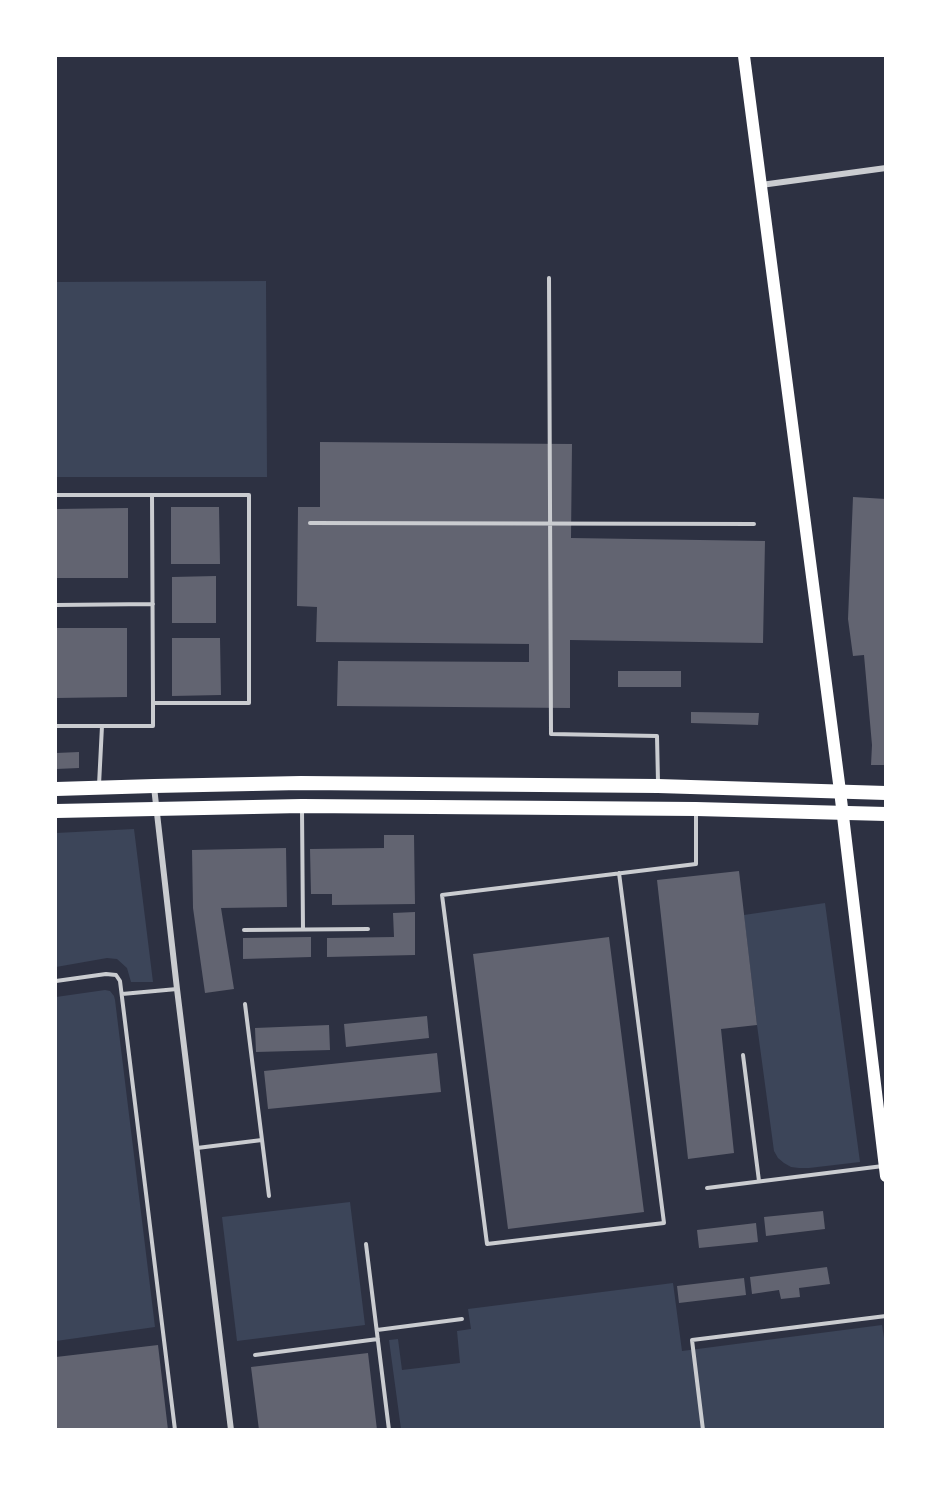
<!DOCTYPE html>
<html>
<head>
<meta charset="utf-8">
<style>
	body { margin:0 }
	#map { position:relative; width:941px; height:1485px; overflow:hidden; background:#2d3142; font-family:"Fira Sans",sans-serif }
	canvas { display:block }
	.frame { position:absolute; inset:0; border:57px solid #fff; pointer-events:none }
</style>
</head>
<body>
<div id="map">
<canvas width="941" height="1485"></canvas>
<div class="frame"></div>
</div>
<script>
const context = document.querySelector('canvas').getContext('2d');
context.lineJoin = 'round';
function paint(path, color) {
  context.fillStyle = color;
  context.fill(path, 'evenodd');
}
function toPath(rows) {
  const path = new Path2D();
  for (const r of rows) {
    path.moveTo(r[0], r[1]);
    for (let i = 2; i < r.length; i += 2) path.lineTo(r[i], r[i + 1]);
  }
  return path;
}
function strokePath(path, color, width, dash) {
  context.strokeStyle = color;
  context.lineWidth = width;
  context.lineCap = dash ? 'butt' : 'round';
  context.setLineDash(dash || []);
  context.stroke(path);
}
paint(toPath([
	[266,281,267,477,56,477,56,282],
	[134,829,153,982,131,982,127,968,117,959,107,958,56,967,56,833],
	[825,903,860,1162,809,1168,799,1168,791,1167,784,1163,778,1158,774,1151,757,1025,744,915],
	[105,990,110,991,114,996,115,1000,155,1327,56,1341,56,997],
	[350,1202,365,1325,237,1341,222,1217],
	[673,1283,682,1351,882,1325,886,1351,885,1429,401,1429,389,1340,398,1339,402,1370,460,1363,457,1331,471,1329,468,1309]
]), '#3c4559');
paint(toPath([
	[320,442,572,444,571,538,765,541,763,643,570,640,570,708,337,706,338,661,529,662,529,644,316,642,317,607,297,606,298,507,320,507],
	[853,497,886,499,886,765,871,765,872,745,864,655,853,656,848,619],
	[171,507,219,507,220,564,171,564],
	[128,508,128,578,56,578,56,509],
	[216,576,216,623,172,623,172,577],
	[56,628,127,628,127,697,56,698],
	[172,638,220,638,221,695,172,696],
	[618,671,681,671,681,687,618,687],
	[691,712,759,713,758,725,691,723],
	[79,752,79,768,56,769,56,753],
	[384,835,414,835,415,904,332,905,332,894,311,894,310,849,384,848],
	[286,848,287,907,221,908,234,989,205,993,193,908,192,850],
	[739,871,757,1025,721,1029,734,1153,688,1159,657,880],
	[415,912,415,955,327,957,327,938,394,937,393,913],
	[311,937,311,957,243,959,243,938],
	[609,937,644,1212,508,1229,473,954],
	[427,1016,429,1038,346,1047,344,1024],
	[329,1025,330,1050,256,1052,255,1028],
	[437,1053,441,1092,268,1109,264,1071],
	[823,1211,825,1229,766,1236,764,1217],
	[756,1223,758,1242,699,1248,697,1230],
	[827,1267,830,1284,799,1288,800,1297,781,1299,779,1290,752,1294,750,1277],
	[744,1278,746,1295,679,1303,677,1286],
	[158,1345,168,1430,56,1430,56,1357],
	[368,1353,377,1430,259,1430,251,1367]
]), '#626471');
strokePath(toPath([
	[549,278,551,734,657,736,658,782],
	[56,495,152,495,153,703,153,726,56,726],
	[152,495,249,495,249,703,153,703],
	[310,523,754,524],
	[56,605,153,604],
	[99,785,102,726],
	[302,810,303,929],
	[619,873,664,1223,487,1244,442,895,696,864,696,813],
	[244,930,368,929],
	[56,981,106,974,116,975,120,981,175,1430],
	[122,994,177,989],
	[245,1004,269,1196],
	[743,1055,759,1181],
	[197,1148,262,1140],
	[707,1188,883,1166],
	[366,1244,389,1430],
	[377,1330,462,1319],
	[255,1355,378,1339],
	[703,1430,692,1340,886,1316]
]), '#caccd0', 4);
strokePath(toPath([
	[761,185,886,168],
	[154,787,177,989,231,1430]
]), '#caccd0', 6);
strokePath(toPath([
	[744,56,840,791,886,1176]
]), '#fff', 12);
strokePath(toPath([
	[56,789,154,786,301,783,658,786,886,793],
	[56,811,302,806,696,809,886,814]
]), '#fff', 14);
</script>
</body>
</html>
